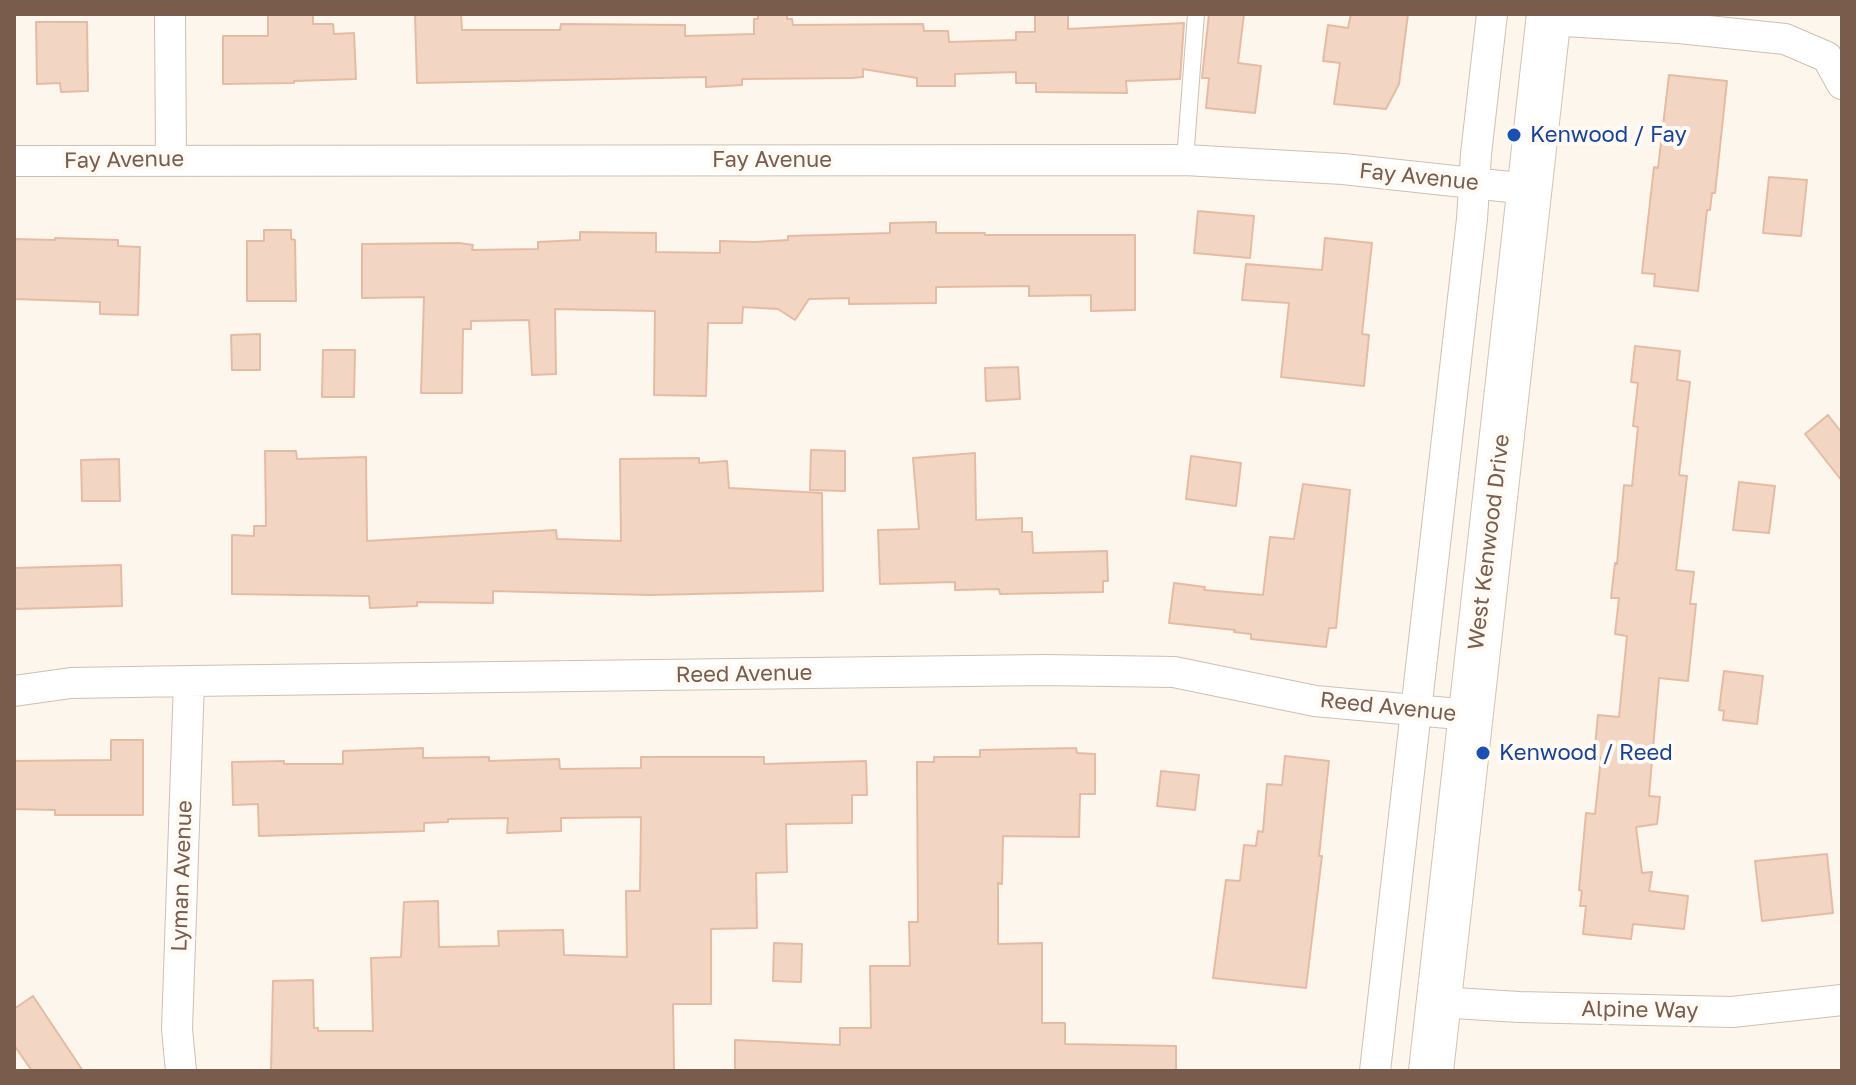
<!DOCTYPE html>
<html>
<head>
<meta charset="utf-8">
<style>
	body { margin:0 }
	#map { position:relative; width:1856px; height:1085px; overflow:hidden; background:#fdf6ec; font-family:"Golos Text",sans-serif }
	canvas { display:block }
	.frame { position:absolute; inset:0; border:16px solid #7a5c4d; pointer-events:none }
</style>
</head>
<body>
<div id="map">
<canvas width="1856" height="1085"></canvas>
<div class="frame"></div>
</div>
<script>
const context = document.querySelector('canvas').getContext('2d');
context.lineJoin = 'round';
function paint(path, color) {
  context.fillStyle = color;
  context.fill(path, 'evenodd');
}
function toPath(rows) {
  const path = new Path2D();
  for (const r of rows) {
    path.moveTo(r[0], r[1]);
    for (let i = 2; i < r.length; i += 2) path.lineTo(r[i], r[i + 1]);
  }
  return path;
}
function strokePath(path, color, width, dash) {
  context.strokeStyle = color;
  context.lineWidth = width;
  context.lineCap = dash ? 'butt' : 'round';
  context.setLineDash(dash || []);
  context.stroke(path);
}
function write(font, color, halo, rows, align = 'center') {
  context.font = font + ' "Golos Text",sans-serif';
  context.lineWidth = 8;
  context.setLineDash([]);
  context.textBaseline = 'middle';
  context.strokeStyle = halo;
  context.fillStyle = color;
  for (const [text, x, y, turn = 0] of rows) {
    context.save();
    context.translate(x, y);
    context.rotate((+turn || 0) * Math.PI / 180);
    context.textAlign = isNaN(turn) ? turn : align;
    if (halo) context.strokeText(text, 0, 0);
    context.fillText(text, 0, 0);
    context.restore();
  }
}
const building = toPath([
	[268,14,313,14,313,24,333,24,334,34,354,33,356,79,294,81,294,83,223,84,223,36,268,36,268,14],
	[415,14,461,14,462,30,560,30,561,24,685,25,685,36,754,34,754,19,758,19,758,14,787,14,787,19,792,19,793,25,923,24,924,31,948,31,949,42,1016,40,1016,32,1035,32,1035,14,1068,15,1068,29,1184,23,1180,79,1126,81,1127,93,1036,92,1036,83,1016,83,1016,72,955,74,955,86,917,86,917,78,863,69,863,77,851,78,742,79,742,85,706,87,706,77,417,83,415,14],
	[1209,14,1244,14,1238,63,1261,66,1255,113,1206,108,1209,78,1202,78,1209,14],
	[1351,14,1408,14,1399,84,1386,109,1334,104,1340,63,1323,61,1328,25,1348,28,1351,14],
	[36,22,87,22,88,91,61,92,60,83,37,84,36,22],
	[1669,75,1727,81,1715,193,1712,193,1710,210,1707,210,1698,291,1654,286,1655,274,1642,273,1654,167,1658,168,1669,75],
	[1769,177,1807,180,1801,236,1763,233,1769,177],
	[1198,211,1254,216,1250,258,1194,253,1198,211],
	[936,222,936,233,985,233,985,235,1135,235,1135,310,1091,311,1091,295,1029,296,1029,286,936,287,936,303,849,304,849,298,809,299,795,320,778,309,743,307,742,323,708,323,706,396,654,395,655,311,555,309,556,374,532,375,529,320,471,321,471,329,463,329,462,393,421,393,424,297,362,298,362,244,459,243,473,245,472,250,538,249,538,242,580,240,580,232,656,233,656,252,720,253,720,241,755,242,788,240,788,236,890,233,890,223,936,222],
	[264,230,291,230,291,239,295,240,296,301,247,301,247,241,264,241,264,230],
	[55,238,118,240,118,246,140,247,138,315,100,314,100,302,14,299,14,239,55,240,55,238],
	[1325,238,1372,243,1362,334,1369,335,1364,386,1281,377,1289,303,1242,300,1246,264,1322,270,1325,238],
	[260,334,260,370,232,370,231,335,260,334],
	[1635,346,1680,351,1677,380,1690,382,1679,475,1687,476,1676,570,1694,572,1690,604,1696,604,1688,681,1659,678,1649,796,1660,797,1657,824,1636,827,1642,873,1652,872,1649,891,1688,896,1684,929,1633,924,1631,939,1583,934,1586,906,1580,906,1582,891,1579,890,1586,813,1595,814,1601,758,1594,757,1598,715,1619,717,1627,636,1615,634,1619,598,1611,598,1615,563,1617,564,1624,485,1632,486,1638,427,1633,426,1638,383,1631,382,1635,346],
	[323,350,355,350,354,397,322,397,323,350],
	[1018,367,1020,399,986,401,985,368,1018,367],
	[1828,415,1842,433,1842,481,1805,434,1828,415],
	[811,450,845,451,845,491,810,490,811,450],
	[265,451,296,451,297,459,366,457,367,541,556,530,557,539,621,541,620,459,699,458,699,463,727,461,729,488,822,493,823,591,650,595,493,591,493,603,417,602,417,606,370,608,369,596,232,594,232,535,254,536,254,526,266,526,265,451],
	[975,453,976,520,1022,518,1022,532,1032,532,1033,553,1107,551,1108,581,1103,581,1103,592,1000,594,999,589,955,590,955,582,880,584,878,530,919,529,913,458,975,453],
	[1191,456,1241,463,1236,506,1186,499,1191,456],
	[119,459,120,501,82,501,81,460,119,459],
	[1739,482,1775,486,1769,533,1733,530,1739,482],
	[1303,484,1350,490,1336,628,1329,628,1326,647,1251,639,1251,634,1234,632,1235,630,1169,623,1174,583,1205,587,1204,590,1263,595,1270,537,1294,539,1303,484],
	[121,565,122,606,14,609,14,568,121,565],
	[1724,671,1763,676,1757,724,1723,720,1724,711,1719,710,1724,671],
	[111,740,143,740,143,815,55,815,55,810,14,809,14,761,111,760,111,740],
	[423,748,423,758,489,757,489,761,559,759,560,769,641,768,641,757,764,757,764,764,866,761,867,795,852,795,852,823,786,824,787,872,756,873,757,928,711,929,711,1004,673,1004,674,1071,271,1071,273,981,313,980,314,1028,318,1028,318,1031,373,1031,371,958,401,957,404,902,438,901,439,947,499,946,498,931,563,930,564,955,627,957,626,891,640,891,641,817,561,818,561,831,507,833,508,818,448,819,448,822,424,823,424,831,259,836,258,804,233,805,232,762,284,761,284,764,343,764,343,751,423,748],
	[1076,748,1077,753,1095,754,1095,794,1080,794,1079,837,1003,836,1002,884,998,883,998,944,1042,943,1042,1023,1065,1023,1065,1044,1176,1046,1176,1071,735,1071,735,1040,840,1045,840,1028,871,1028,870,966,910,966,909,922,918,922,917,762,934,762,934,757,980,757,980,750,1076,748],
	[1285,756,1329,761,1319,856,1322,856,1306,988,1213,978,1226,880,1240,881,1244,845,1256,846,1258,831,1263,832,1267,784,1282,785,1285,756],
	[1161,771,1199,775,1195,810,1157,806,1161,771],
	[1827,854,1833,913,1762,921,1755,861,1827,854],
	[774,943,802,944,801,982,773,981,774,943],
	[33,996,83,1071,32,1071,14,1045,14,1009,33,996]
]);
paint(building, '#f3d5c3');
strokePath(building, '#e6bba3', 2);
const lane = toPath([
	[1185,160,1196,14]
]);
const street = toPath([
	[170,14,171,159],
	[1548,20,1679,28,1785,39,1827,57,1842,84],
	[14,161,1185,160,1343,169,1528,189],
	[14,691,71,683,189,681,1044,670,1174,672,1315,701,1470,715],
	[1438,1002,1519,1007,1732,1012,1842,1000],
	[181,1071,177,1029,189,681],
	[1375,1071,1472,219,1476,154,1492,14]
]);
const secondary = toPath([
	[1431,1071,1549,14]
]);
strokePath(lane, '#d1beb0', 18);
strokePath(street, '#d1beb0', 32);
strokePath(secondary, '#d6c0b0', 46);
strokePath(lane, '#fff', 16);
strokePath(street, '#fff', 30);
strokePath(secondary, '#fff', 44);
for (const [x, y, r, color] of [
	[1514,135,8,"#1a4fb4"],
	[1483,753,8,"#1a4fb4"]
]) {
  const dot = new Path2D();
  dot.arc(x, y, r, 0, 2 * Math.PI);
  context.fillStyle = color;
  context.fill(dot);
  strokePath(dot, '#fffaf3', 3);
}
write('22px', '#164399', '#fffaf3', [
	["Kenwood / Fay",1530,135],
	["Kenwood / Reed",1499,753]
], 'left');
write('22px', '#7a5c4d', '#fffaf3', [
	["Fay Avenue",124,160,-1],
	["Fay Avenue",772,160],
	["Fay Avenue",1419,177,6],
	["West Kenwood Drive",1489,542,-83],
	["Reed Avenue",744,674,-1],
	["Reed Avenue",1388,707,6],
	["Lyman Avenue",182,876,-88],
	["Alpine Way",1640,1010,1]
]);
</script>
</body>
</html>
